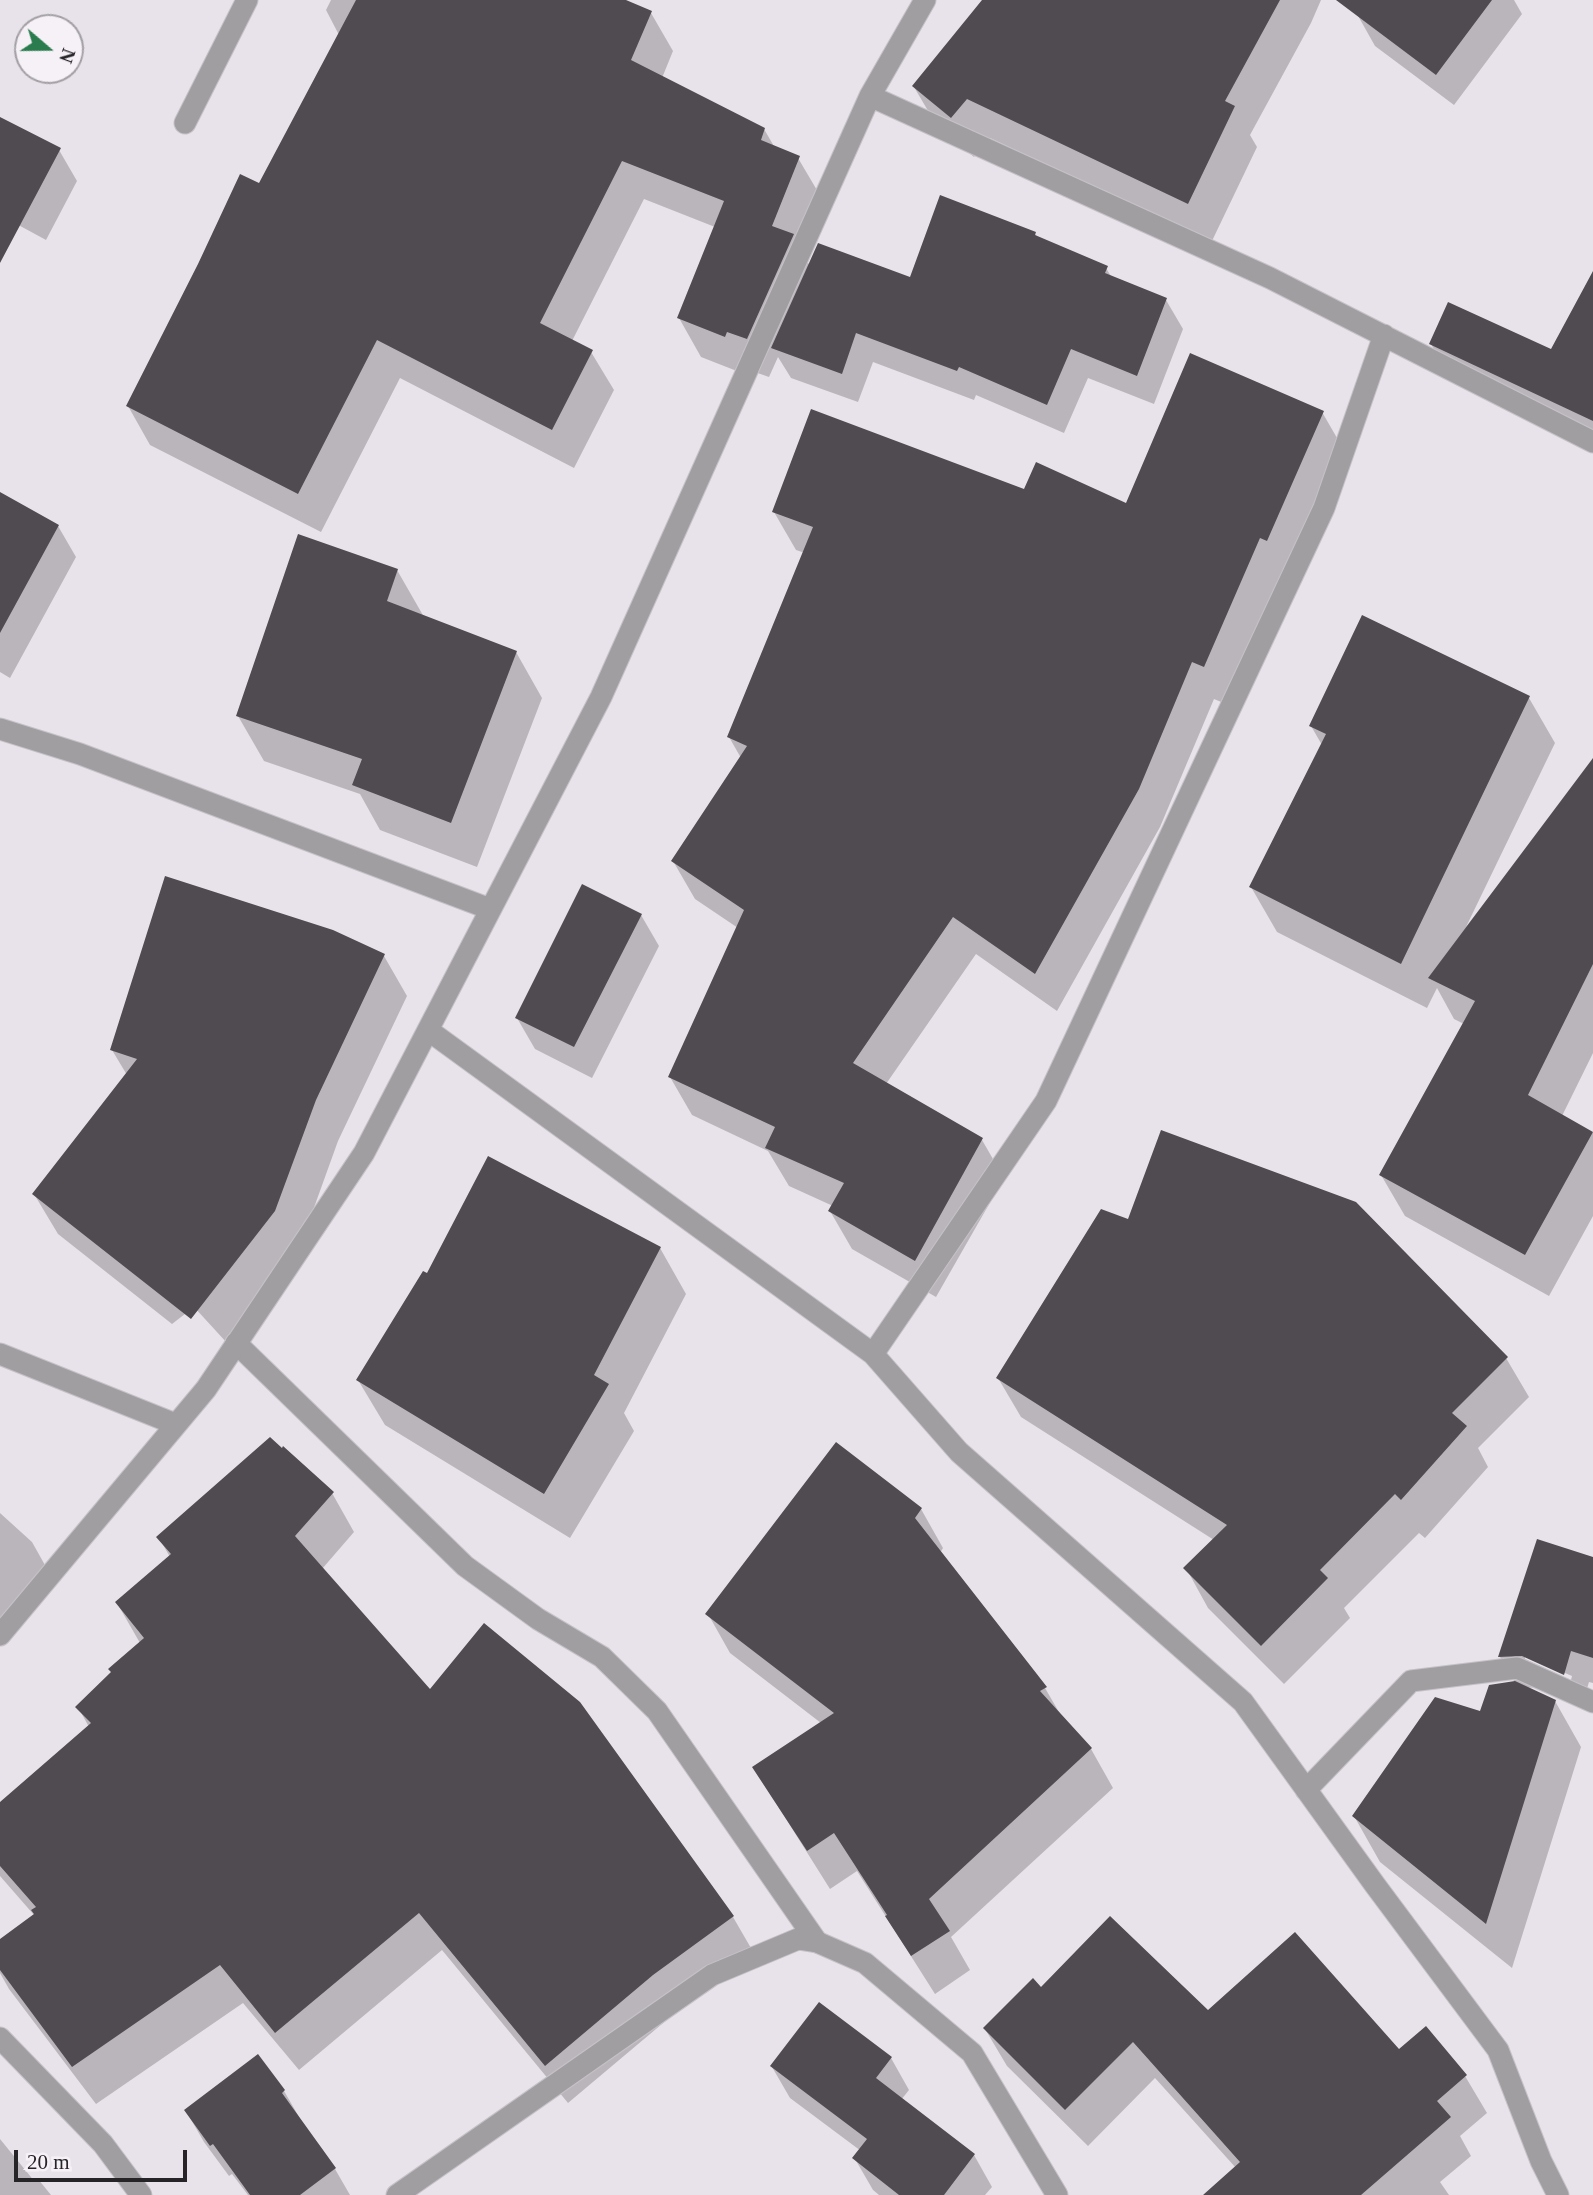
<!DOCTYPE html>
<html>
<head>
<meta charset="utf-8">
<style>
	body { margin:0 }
	#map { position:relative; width:1593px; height:2195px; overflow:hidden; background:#e8e3ea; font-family:Georgia,serif }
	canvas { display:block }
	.north { position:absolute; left:14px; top:14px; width:70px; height:70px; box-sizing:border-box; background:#f5f1f7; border:2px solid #a29fa4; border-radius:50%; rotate:110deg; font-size:19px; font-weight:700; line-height:28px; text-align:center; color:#262427 }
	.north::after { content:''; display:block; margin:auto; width:24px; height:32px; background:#2a7b4d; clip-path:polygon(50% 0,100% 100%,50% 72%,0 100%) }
	.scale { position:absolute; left:14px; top:2150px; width:173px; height:32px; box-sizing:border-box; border:4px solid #262427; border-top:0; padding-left:9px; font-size:21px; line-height:24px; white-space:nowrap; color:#262427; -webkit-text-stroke:5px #f5f1f7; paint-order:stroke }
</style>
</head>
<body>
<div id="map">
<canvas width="1593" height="2195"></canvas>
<div class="north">N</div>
<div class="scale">20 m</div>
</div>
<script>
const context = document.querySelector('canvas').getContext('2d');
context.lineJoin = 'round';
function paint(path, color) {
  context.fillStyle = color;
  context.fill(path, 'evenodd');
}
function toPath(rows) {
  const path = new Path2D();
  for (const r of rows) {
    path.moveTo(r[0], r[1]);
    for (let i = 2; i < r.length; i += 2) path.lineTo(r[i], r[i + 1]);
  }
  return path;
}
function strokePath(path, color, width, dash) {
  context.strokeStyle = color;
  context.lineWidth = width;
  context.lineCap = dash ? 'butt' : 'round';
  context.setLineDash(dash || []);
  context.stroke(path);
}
paint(toPath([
	[331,0,622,0,651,13,673,51,662,78,764,129,775,148,798,158,821,197,800,249,810,266,911,279,1035,234,1038,238,1106,268,1112,278,1166,300,1183,329,1154,404,1088,378,1064,433,976,395,974,400,873,362,858,402,791,378,778,357,769,377,749,370,747,375,701,357,679,318,715,227,644,199,572,341,591,352,614,390,574,468,400,378,321,532,150,445,128,406,260,185,339,35,326,10],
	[984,0,1321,0,1311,23,1250,135,1257,147,1211,243,990,138,974,157,937,126,914,87],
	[1368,0,1514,0,1522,14,1454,105,1375,46,1357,14],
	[0,119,59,150,77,181,46,240,0,215],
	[1593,274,1593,448,1454,384,1431,344,1552,351],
	[1322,412,1344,450,1226,704,1214,699,1160,827,1057,1011,976,954,886,1084,982,1140,1004,1178,936,1297,852,1249,830,1211,833,1206,789,1186,768,1151,692,1115,670,1077,738,928,695,899,673,861,741,758,729,737,805,553,796,550,774,512,1025,491,1127,505],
	[0,494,58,526,76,557,10,678,0,672],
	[397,570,424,617,516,652,542,698,477,867,380,830,360,794,264,761,238,716],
	[1529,698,1555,743,1466,927,1593,761,1593,1053,1562,1116,1593,1133,1593,1216,1549,1296,1405,1216,1381,1175,1464,1024,1454,1019,1437,988,1427,1008,1277,932,1251,887,1322,745,1311,726],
	[641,915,659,946,592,1078,535,1049,517,1018],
	[384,956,407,996,338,1141,298,1252,227,1343,194,1307,172,1324,58,1234,34,1194,127,1075,112,1050],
	[660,1248,686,1294,624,1413,634,1431,570,1538,385,1425,358,1380,427,1276],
	[1506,1358,1529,1397,1478,1448,1488,1467,1425,1538,1419,1533,1344,1608,1350,1618,1284,1684,1208,1608,1186,1568,1214,1540,1021,1417,998,1378],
	[282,1450,332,1493,354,1532,322,1569,430,1692,579,1703,733,1917,755,1955,675,2013,568,2103,442,1950,299,2070,243,2003,96,2104,9,1989,0,1973,0,1941,34,1915,0,1876,0,1805,89,1727,78,1707,140,1643,117,1603,170,1557,159,1538],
	[921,1509,943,1548,940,1553,1045,1688,1063,1719,1091,1749,1113,1788,951,1937,970,1970,935,1994,857,1871,830,1889,754,1768,821,1723,730,1653,708,1614],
	[0,1513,32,1542,50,1574,0,1627],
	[1538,1541,1593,1559,1593,1683,1589,1682,1582,1705,1541,1687,1524,1688,1555,1701,1581,1747,1512,1968,1380,1862,1354,1816,1481,1713,1515,1683,1500,1657],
	[1525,1656,1572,1676,1571,1680,1525,1659],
	[1041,1989,1208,2013,1399,2051,1465,2076,1487,2113,1460,2136,1471,2156,1440,2182,1449,2195,1226,2195,1236,2168,1155,2078,1088,2146,1007,2066,985,2029],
	[819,2004,891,2058,909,2090,901,2100,974,2155,992,2187,985,2195,879,2195,873,2190,855,2159,861,2151,790,2098,772,2067],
	[284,2091,302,2122,335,2169,350,2195,248,2195,232,2174,229,2176,204,2142,186,2111],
	[0,2139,35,2182,38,2179,51,2195,0,2195]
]), '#0003');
paint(toPath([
	[356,0,626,0,652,11,631,60,765,128,761,140,800,156,772,226,794,234,747,339,727,332,725,337,677,318,724,201,622,161,540,323,593,350,552,430,377,340,298,494,126,406,198,264,240,174,259,183],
	[982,0,1280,0,1225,101,1235,106,1188,204,967,99,951,118,912,86],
	[1336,0,1492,0,1436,75],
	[0,117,61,148,0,263],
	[940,195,1036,232,1035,235,1108,266,1105,273,1167,298,1137,376,1071,349,1047,405,959,367,957,371,856,333,842,374,771,348,818,243,910,277],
	[1593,271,1593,421,1429,344,1448,302,1551,349],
	[1190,353,1324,411,1267,541,1260,538,1204,667,1192,662,1139,789,1035,974,953,917,853,1063,983,1138,915,1261,828,1211,844,1183,765,1148,775,1127,668,1077,744,910,671,861,747,746,727,737,813,527,772,512,811,409,1024,489,1036,462,1126,503],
	[0,492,59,525,0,633],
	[298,534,398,569,387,601,517,651,451,823,352,785,362,759,236,716],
	[1362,615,1530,696,1401,964,1249,887,1326,734,1309,726],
	[1593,758,1593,964,1528,1095,1593,1132,1525,1255,1379,1175,1475,1001,1428,978],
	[165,876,333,930,385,954,316,1100,275,1211,191,1319,32,1194,137,1059,110,1050],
	[582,884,642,914,574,1047,515,1018],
	[1161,1130,1356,1202,1508,1357,1452,1413,1467,1426,1401,1500,1395,1494,1320,1570,1328,1578,1261,1646,1183,1568,1227,1525,996,1378,1101,1209,1128,1219],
	[488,1156,661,1247,594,1375,609,1384,544,1494,356,1380,423,1271,427,1273],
	[270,1437,282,1448,283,1446,334,1492,295,1536,430,1689,484,1623,580,1702,734,1916,653,1975,545,2066,419,1913,275,2033,220,1965,72,2067,0,1970,0,1939,34,1914,31,1910,36,1907,0,1866,0,1802,91,1723,75,1707,111,1672,108,1669,144,1638,115,1602,171,1554,156,1537],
	[836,1442,922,1508,915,1518,1047,1687,1040,1691,1092,1748,929,1899,950,1931,911,1956,885,1916,887,1915,834,1833,807,1851,752,1767,834,1713,705,1614],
	[1537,1539,1593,1557,1593,1658,1571,1651,1564,1675,1522,1656,1498,1657],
	[1515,1681,1556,1700,1486,1924,1352,1816,1435,1697,1480,1711,1489,1685],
	[1110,1916,1208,2010,1295,1932,1399,2049,1426,2026,1467,2075,1437,2101,1451,2117,1361,2195,1203,2195,1240,2162,1133,2042,1065,2110,983,2028,1033,1978,1041,1987],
	[819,2002,892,2057,876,2078,975,2154,944,2195,899,2195,852,2158,867,2139,770,2066],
	[258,2054,285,2090,282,2093,336,2168,300,2195,250,2195,213,2144,210,2146,184,2110]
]), '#4f4b50');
const lane = toPath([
	[236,1343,465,1566,538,1619,602,1657,657,1711,817,1942]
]);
const street = toPath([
	[870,96,1270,278,1593,442],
	[185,123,247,0],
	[0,729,80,754,490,909],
	[428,1030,873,1354,959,1452,1243,1702,1375,1885,1498,2050,1541,2161,1558,2195],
	[0,1354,175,1424],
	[873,1354,1046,1101,1324,508,1384,335],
	[0,1635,206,1389,364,1153,601,697,870,96,925,0],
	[1306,1790,1411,1681,1517,1668,1593,1702],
	[0,2038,103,2144,141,2195],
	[397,2195,712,1975,798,1939,817,1942,865,1963,972,2053,1057,2195]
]);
strokePath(lane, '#c5c1c7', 23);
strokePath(street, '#c5c1c7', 23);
strokePath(lane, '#a09ea1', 21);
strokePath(street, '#a09ea1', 21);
</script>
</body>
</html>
